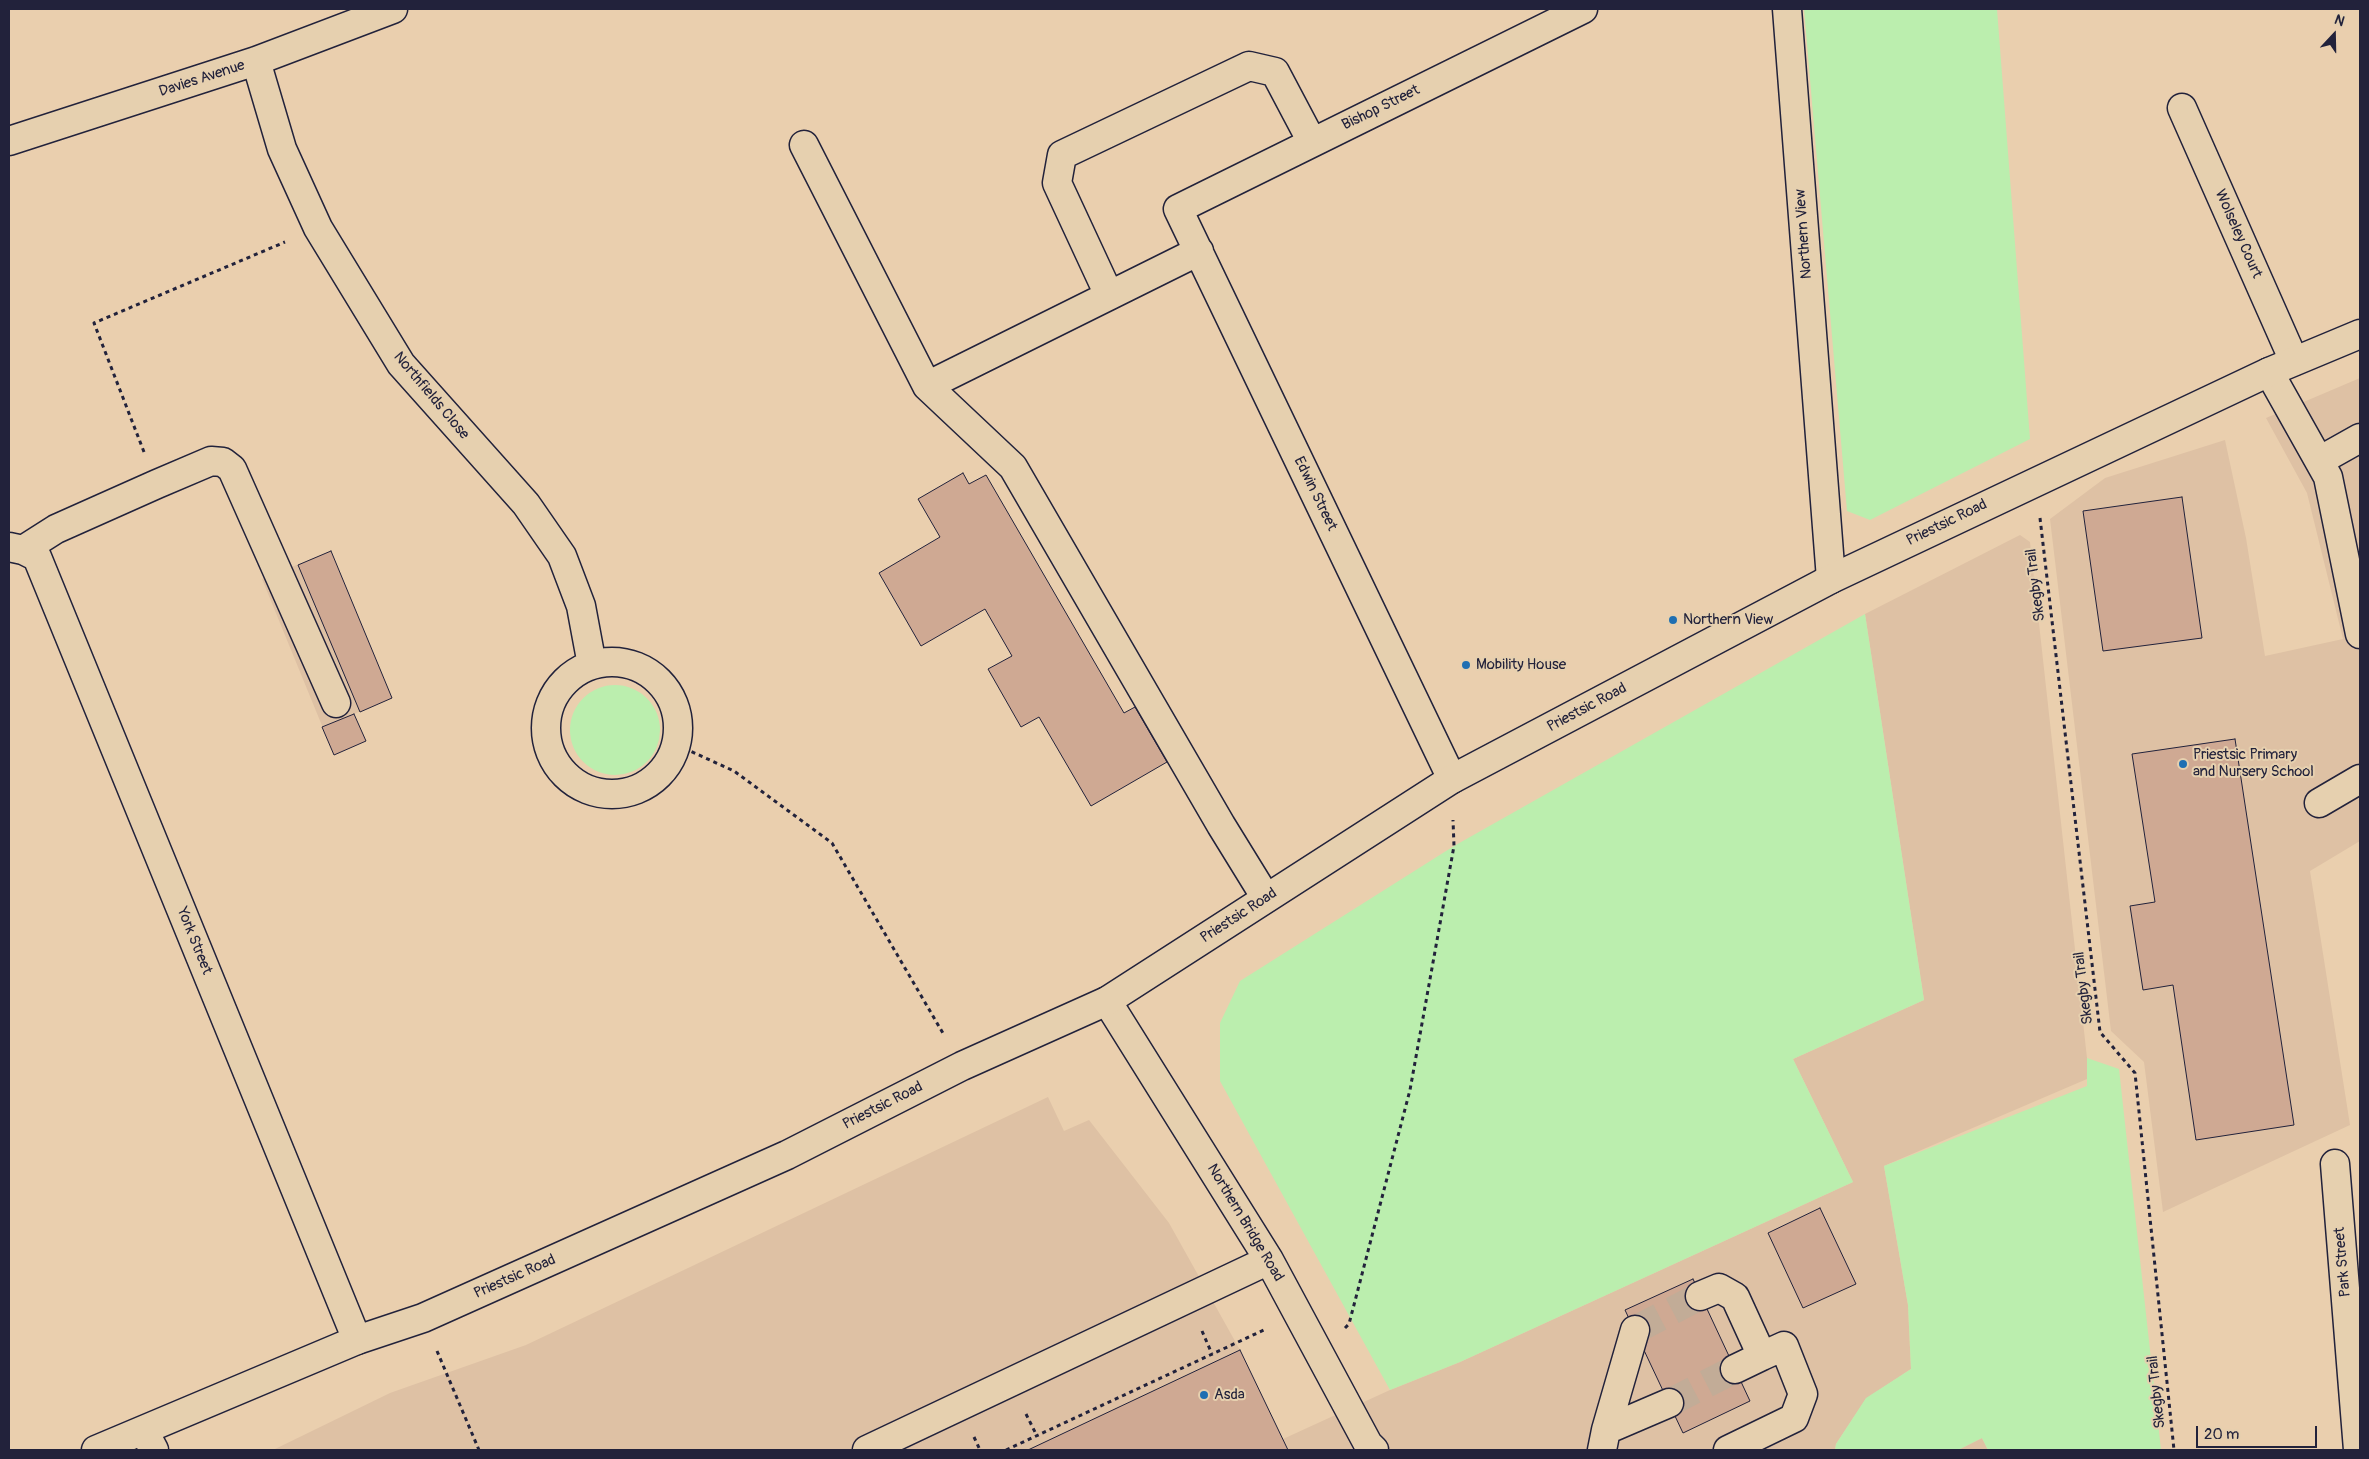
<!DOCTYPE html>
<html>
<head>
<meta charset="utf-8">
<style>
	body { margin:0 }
	#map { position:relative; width:2369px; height:1459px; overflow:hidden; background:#eacfae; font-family:Pangolin,sans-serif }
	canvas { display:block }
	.frame { position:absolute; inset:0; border:10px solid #22223b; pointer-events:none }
	.north { position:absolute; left:2309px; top:10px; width:50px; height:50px; -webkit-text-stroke:4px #e6d0af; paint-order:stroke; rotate:21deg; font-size:14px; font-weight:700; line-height:20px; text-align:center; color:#22223b }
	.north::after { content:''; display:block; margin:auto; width:18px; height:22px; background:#22223b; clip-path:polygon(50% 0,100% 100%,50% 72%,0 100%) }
	.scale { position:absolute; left:2196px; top:1426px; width:121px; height:22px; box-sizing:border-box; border:2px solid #22223b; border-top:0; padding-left:6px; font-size:15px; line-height:18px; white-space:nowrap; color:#22223b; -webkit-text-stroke:4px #e6d0af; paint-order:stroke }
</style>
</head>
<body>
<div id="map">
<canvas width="2369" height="1459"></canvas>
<div class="frame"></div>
<div class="north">N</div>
<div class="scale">20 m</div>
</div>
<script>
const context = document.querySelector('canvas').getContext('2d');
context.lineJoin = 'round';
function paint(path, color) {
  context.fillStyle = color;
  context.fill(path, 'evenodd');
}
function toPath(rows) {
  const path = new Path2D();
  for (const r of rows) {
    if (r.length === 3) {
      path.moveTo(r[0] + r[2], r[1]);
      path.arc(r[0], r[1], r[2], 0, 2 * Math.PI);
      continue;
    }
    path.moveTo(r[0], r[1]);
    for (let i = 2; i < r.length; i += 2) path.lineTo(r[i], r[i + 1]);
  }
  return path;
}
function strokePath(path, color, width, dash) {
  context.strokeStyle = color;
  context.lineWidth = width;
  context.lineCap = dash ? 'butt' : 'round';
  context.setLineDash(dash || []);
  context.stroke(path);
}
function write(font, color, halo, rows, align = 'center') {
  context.font = font + ' Pangolin,sans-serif';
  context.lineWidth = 4;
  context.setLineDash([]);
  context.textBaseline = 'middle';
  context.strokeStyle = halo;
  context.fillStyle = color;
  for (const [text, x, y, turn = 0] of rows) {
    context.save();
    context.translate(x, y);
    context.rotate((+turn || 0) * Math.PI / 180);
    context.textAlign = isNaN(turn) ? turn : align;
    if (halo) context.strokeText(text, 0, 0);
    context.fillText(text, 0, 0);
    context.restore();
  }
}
paint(toPath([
	[2360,378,2360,841,2310,871,2350,1125,2163,1212,2144,1062,2111,1031,2050,519,2105,478,2225,440,2246,538,2265,656,2343,639,2307,493,2266,418],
	[2020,535,2030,542,2087,1058,2087,1079,1884,1166,1908,1305,1911,1369,1866,1399,1836,1444,1835,1450,273,1450,390,1393,526,1345,1048,1097,1064,1131,1089,1120,1169,1223,1240,1350,1283,1439,1390,1390,1460,1362,1853,1182,1793,1059,1924,1000,1865,614],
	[331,551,392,698,354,714,366,741,334,755,262,579],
	[1982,1438,1988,1450,1958,1450]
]), '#dec1a4');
paint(toPath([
	[1804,9,1997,9,2030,439,1870,520,1847,511],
	[1865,614,1924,1000,1793,1059,1853,1182,1460,1362,1390,1390,1220,1081,1220,1023,1240,981,1454,846],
	[615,730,45],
	[2087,1058,2119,1069,2161,1450,1988,1450,1982,1438,1958,1450,1835,1450,1836,1444,1866,1398,1911,1369,1908,1305,1884,1166,2087,1086]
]), '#bbeeae');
const building = toPath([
	[963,473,969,484,986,475,1124,713,1135,707,1167,762,1091,806,1039,717,1021,727,988,669,1012,656,985,609,921,646,879,573,940,537,918,499,963,473],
	[2182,497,2202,638,2103,651,2083,511,2182,497],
	[331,551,392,698,360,712,298,565,331,551],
	[354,714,366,741,334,755,322,727,354,714],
	[2235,739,2294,1125,2196,1140,2173,985,2143,990,2130,906,2155,902,2132,754,2235,739],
	[1820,1208,1856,1284,1803,1308,1768,1233,1820,1208],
	[1693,1279,1750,1401,1683,1433,1625,1310,1693,1279],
	[1240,1350,1288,1450,1028,1450,1240,1350]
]);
paint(building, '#cfa993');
strokePath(building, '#22223b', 1);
strokePath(toPath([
	[1635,1330,1700,1296],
	[1669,1403,1735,1369]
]), '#c2ac97', 28, [28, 14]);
const minor = toPath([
	[1787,9,1831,579],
	[256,61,282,149,318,228,401,364,526,504,562,556,581,606,592,665],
	[2182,108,2294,361],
	[9,141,256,61,393,9],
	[804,145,927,386],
	[1199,251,927,386,1013,467,1221,825,1266,898],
	[1109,295,1057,183,1062,155,1249,66,1275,72,1312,142],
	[2269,372,2328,477,2360,634],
	[2319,461,2360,438],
	[9,547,23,550,37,557,357,1340],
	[23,550,56,529,157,484,211,461,223,462,232,469,336,703],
	[612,728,66],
	[1452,779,1178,209,1583,9],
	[2319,803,2360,779],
	[1107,1001,1269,1260,1368,1444,1374,1450],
	[2335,1164,2358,1450],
	[1700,1296,1719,1288,1735,1297,1762,1356,1784,1346,1803,1394,1794,1418,1728,1450],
	[1735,1369,1762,1356],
	[1606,1430,1635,1330],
	[144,1431,154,1450],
	[867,1450,1269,1260],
	[1602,1450,1606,1430,1669,1403]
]);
const major = toPath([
	[96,1450,357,1340,423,1318,787,1155,962,1066,1107,1001,1452,779,1831,579,2269,372,2360,334]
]);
strokePath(minor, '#22223b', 31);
strokePath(major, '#22223b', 31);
strokePath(toPath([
	[144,452,94,323,285,242],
	[2040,518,2100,1032,2135,1073,2174,1450],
	[677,745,734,771,832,843,944,1035],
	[1345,1328,1349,1324,1410,1090,1454,846,1453,820],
	[1202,1331,1212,1354],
	[437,1351,479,1450],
	[1026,1414,1037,1436],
	[974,1437,980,1450],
	[1006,1450,1266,1329]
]), '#22223b', 3, [4, 4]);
strokePath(minor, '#e6d0af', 28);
strokePath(major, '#e6d0af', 28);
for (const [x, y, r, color] of [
	[1673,620,5,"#1f6fb2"],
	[1466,665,5,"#1f6fb2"],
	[2183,764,5,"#1f6fb2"],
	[1204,1395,5,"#1f6fb2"]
]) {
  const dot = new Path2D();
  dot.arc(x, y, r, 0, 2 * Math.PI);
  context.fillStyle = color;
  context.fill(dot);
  strokePath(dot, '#e6d0af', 2);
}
write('15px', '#22223b', '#e6d0af', [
	["Davies Avenue",202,79,-18],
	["Bishop Street",1381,108,-26],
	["Northern View",1804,234,-94],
	["Wolseley Court",2238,234,66],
	["Northfields Close",431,396,50],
	["Edwin Street",1315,494,64],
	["Priestsic Road",1947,523,-26],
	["Skegby Trail",2036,585,-97],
	["Priestsic Road",1587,708,-28],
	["Priestsic Road",1239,916,-33],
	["York Street",194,941,68],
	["Skegby Trail",2084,988,-97],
	["Priestsic Road",883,1106,-27],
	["Northern Bridge Road",1245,1223,59],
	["Park Street",2343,1262,-95],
	["Priestsic Road",515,1277,-24],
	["Skegby Trail",2157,1392,-96]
]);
write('15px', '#22223b', '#e6d0af', [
	["Northern View",1683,620],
	["Mobility House",1476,665],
	["Priestsic Primary",2193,755],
	["and Nursery School",2193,772],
	["Asda",1214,1395]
], 'left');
</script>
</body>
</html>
